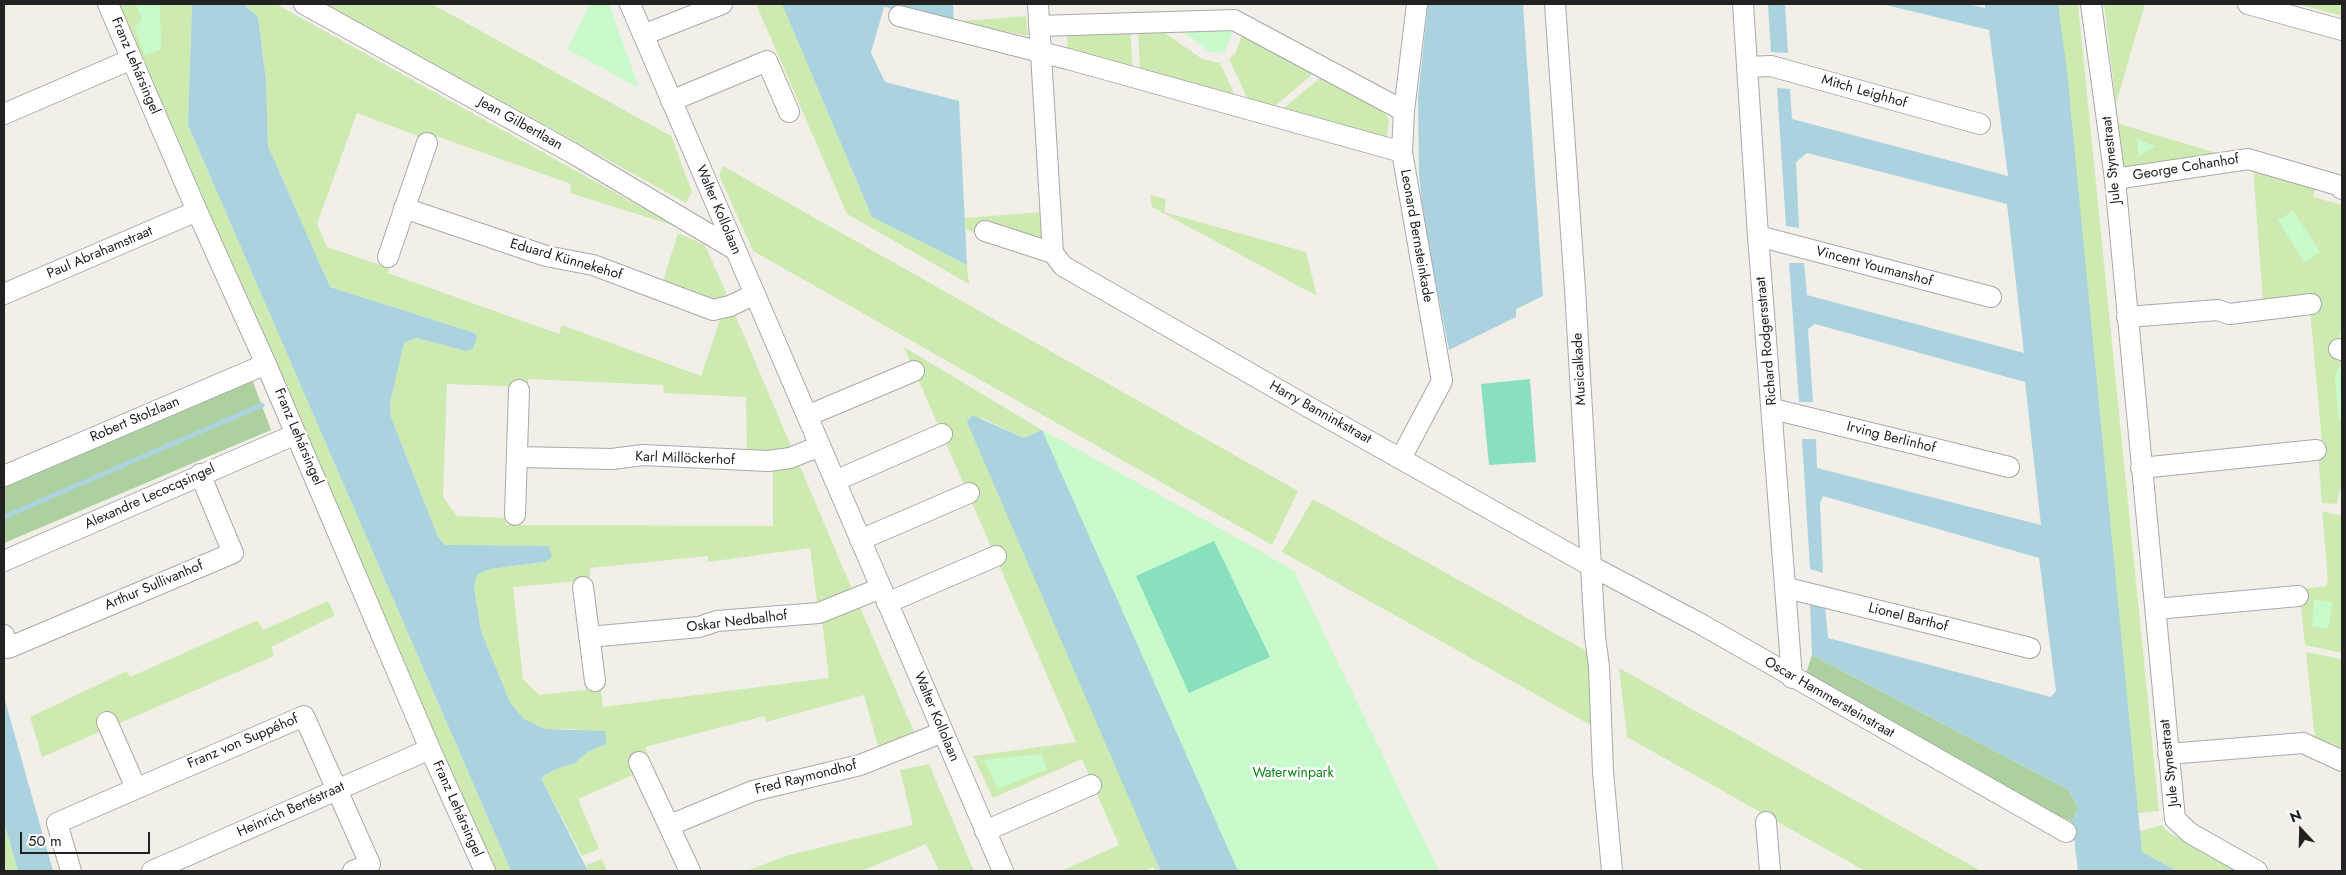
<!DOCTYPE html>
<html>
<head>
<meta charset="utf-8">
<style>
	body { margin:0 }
	#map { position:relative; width:2346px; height:875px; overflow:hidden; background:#f2efe9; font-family:Jost,sans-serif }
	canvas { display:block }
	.frame { position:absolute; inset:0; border:5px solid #222; pointer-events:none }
	.north { position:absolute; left:2276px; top:805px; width:50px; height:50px; -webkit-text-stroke:4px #fff; paint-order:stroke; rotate:339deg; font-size:14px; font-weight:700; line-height:20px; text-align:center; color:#222 }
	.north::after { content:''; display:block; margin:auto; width:18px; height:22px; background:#222; clip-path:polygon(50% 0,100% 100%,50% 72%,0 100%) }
	.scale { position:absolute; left:20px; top:832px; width:130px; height:22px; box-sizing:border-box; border:2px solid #222; border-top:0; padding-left:6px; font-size:15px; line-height:18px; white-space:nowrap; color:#222; -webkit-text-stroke:4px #fff; paint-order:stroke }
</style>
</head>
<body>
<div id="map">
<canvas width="2346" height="875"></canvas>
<div class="frame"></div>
<div class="north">N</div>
<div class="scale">50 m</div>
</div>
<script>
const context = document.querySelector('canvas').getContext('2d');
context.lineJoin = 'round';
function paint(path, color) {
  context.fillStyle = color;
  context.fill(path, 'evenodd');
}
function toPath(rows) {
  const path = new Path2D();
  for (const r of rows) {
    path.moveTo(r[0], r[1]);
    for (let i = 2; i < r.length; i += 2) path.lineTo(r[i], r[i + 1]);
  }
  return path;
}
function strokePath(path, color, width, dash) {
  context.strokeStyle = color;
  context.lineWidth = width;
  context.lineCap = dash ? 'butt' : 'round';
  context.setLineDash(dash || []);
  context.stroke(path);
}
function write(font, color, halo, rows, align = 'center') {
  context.font = font + ' Jost,sans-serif';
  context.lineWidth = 5;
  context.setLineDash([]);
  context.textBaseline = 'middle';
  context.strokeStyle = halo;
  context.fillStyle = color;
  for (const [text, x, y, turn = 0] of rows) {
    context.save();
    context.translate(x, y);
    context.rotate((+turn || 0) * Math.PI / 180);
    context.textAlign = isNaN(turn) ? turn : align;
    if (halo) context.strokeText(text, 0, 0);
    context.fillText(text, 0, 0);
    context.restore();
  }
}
paint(toPath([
	[116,4,192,4,188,125,511,871,492,871],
	[243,4,276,4,675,226,570,193,571,184,436,136,434,142,357,113,317,224,327,247,389,268,388,273,559,334,562,325,701,376,721,317,734,312,791,446,774,453,747,452,746,397,664,393,663,385,528,379,528,387,447,384,443,497,457,516,506,518,506,525,773,526,773,471,799,464,852,589,817,603,810,548,708,562,708,556,590,568,590,580,513,587,523,679,539,695,601,688,603,707,829,678,822,621,859,605,915,734,879,750,864,695,766,722,764,716,645,747,651,767,578,799,599,849,582,856,541,778,554,770,575,763,588,752,606,744,576,729,544,729,524,719,510,702,481,631,474,587,477,575,490,569,544,562,445,545,438,537,391,417,390,403,404,343,416,338,466,351,477,337,475,333,330,287,268,146,266,80,258,17],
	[326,4,432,4,671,136,692,192,686,203],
	[756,4,782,4,872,217,967,265,969,284,847,214],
	[2057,4,2078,4,2159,811,2138,813],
	[2104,4,2145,4,2116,104],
	[2298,4,2342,4,2342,16],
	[1026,16,1028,36,954,21,977,20],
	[1130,27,1133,74,1068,54,1067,30],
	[1138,27,1158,28,1202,59,1220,63,1238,102,1140,75],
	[1243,32,1315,72,1269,111,1250,104,1229,59,1235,54],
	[1321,77,1379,107,1389,119,1386,142,1279,112],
	[2116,123,2230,157,2122,169],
	[723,166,1298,491,1272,545,753,251,719,175],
	[2253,168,2317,184,2313,197,2342,205,2342,325,2338,346,2342,357,2342,483,2337,504,2322,503,2317,444,2322,443,2309,298,2263,302],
	[1150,195,1166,199,1164,212,1306,252,1317,296,1152,207],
	[1041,212,1043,244,997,244,966,229,965,218],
	[678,233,705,245,728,297,714,301,663,281],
	[904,347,1042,430,1269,556,1170,714,1042,430,1024,438,980,417,1160,870,1163,871,1155,871,1153,867,1144,871,1061,871,1119,845,1082,759,993,798,973,756,1076,742],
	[1313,499,1590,653,1592,726,1282,552],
	[2322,511,2342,516,2342,653,2305,645,2300,596,2303,589,2326,586,2328,580],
	[328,601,335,615,271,647,274,656,42,757,30,717,127,671,130,677,258,620,263,630],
	[2306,652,2342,659,2342,755,2315,740],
	[1619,668,1981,871,1865,871,1627,737],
	[929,764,974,871,939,871,926,844,862,871,746,871,789,855,913,825,900,770],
	[4,822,18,871,4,871],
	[2162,825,2168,832,2237,871,2177,871,2142,852,2140,831],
	[602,859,607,871,588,871,586,865]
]), '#cdebb0');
paint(toPath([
	[250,374,271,430,4,543,4,478],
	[1812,655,2069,790,2078,808,2072,822,2046,810,1805,676]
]), '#add19e');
paint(toPath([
	[136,4,160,4,161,49,145,55,135,28,142,19],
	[590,4,609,4,639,88,567,49],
	[1175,26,1234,29,1225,51,1218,53,1210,52],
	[2137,139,2156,146,2138,157],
	[2293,211,2320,252,2304,262,2278,220],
	[2342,365,2342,418,2338,417,2335,376,2339,367],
	[1042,430,1297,572,1295,574,1439,871,1238,871],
	[2314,600,2333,602,2328,629,2312,626],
	[1041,754,1047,769,998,789,984,760]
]), '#c8facc');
paint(toPath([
	[1530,379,1536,462,1489,465,1481,384],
	[1214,541,1270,657,1189,693,1136,576]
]), '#88e0be');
paint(toPath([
	[192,4,243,4,258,17,266,80,268,146,330,287,475,333,477,337,473,349,466,351,416,338,404,343,390,403,391,417,438,537,445,545,549,546,552,557,544,562,490,569,477,575,474,587,481,631,510,702,524,719,544,729,605,731,606,744,588,752,575,763,554,770,541,778,588,871,511,871,188,125],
	[782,4,953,4,954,21,884,7,871,53,885,82,959,101,967,265,872,217],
	[1428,4,1523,4,1543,296,1516,309,1516,317,1449,350,1425,227,1419,176,1418,97],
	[1768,4,1785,4,1788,53,1771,52],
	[1882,4,1968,4,1985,8,1985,4,2058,4,2067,71,2142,852,2177,871,2078,871,2072,822,2078,808,2069,790,1812,655,1810,603,1825,606,1828,638,2051,697,2056,691,2039,558,1823,496,1820,503,1823,573,1810,569,1802,439,1816,439,1817,468,2041,525,2025,382,1815,324,1808,329,1813,402,1799,402,1789,263,1804,263,1807,295,2024,353,2007,204,1807,153,1796,162,1799,228,1786,226,1777,88,1790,89,1792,119,2008,176,1989,30],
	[972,415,1024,438,1042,430,1238,871,1160,870,967,422],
	[4,697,53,871,18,871,4,822]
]), '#aad3df');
strokePath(toPath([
	[4,517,262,405]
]), '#aad3df', 5);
const street = toPath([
	[108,4,197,211,266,364,430,749,485,871],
	[304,4,574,154,734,249],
	[630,4,1003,871],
	[1038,4,1053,253,1063,266,1305,405,1591,566,1699,623,2066,832],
	[1555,4,1575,289,1595,636,1599,667,1603,772,1612,871],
	[1743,4,1758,236,1792,678],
	[2091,4,2115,179,2175,819,2190,833,2257,871],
	[2248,4,2342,30],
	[899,16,1068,59,1402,152],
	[1039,26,1234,20,1404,111],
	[643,35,722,4],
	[1748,67,1771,66,1980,124],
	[671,101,767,61,789,112],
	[4,114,132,59],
	[2115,179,2248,159,2341,186,2342,189],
	[404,208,546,256,593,265,713,310,730,306,755,294],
	[985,231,1053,253],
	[1758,236,1991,297],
	[388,257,427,143],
	[4,294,197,211],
	[2127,317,2218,310,2229,314,2311,304],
	[2339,349,2342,350],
	[1773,409,2009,467],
	[807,416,914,371],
	[517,457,612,459,643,455,768,461,790,458,820,446],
	[1401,458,1442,381,1402,152,1404,111,1417,4],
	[2141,468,2316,450],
	[4,476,266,364],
	[835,481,942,434],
	[515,515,519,390],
	[860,540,969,493],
	[4,561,296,434],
	[583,587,595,681],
	[1787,588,2030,648],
	[887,603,996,556],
	[2156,609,2298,596],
	[4,635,8,648,233,553,200,474],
	[589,637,699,627,717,621,819,613,881,588],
	[107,722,136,788],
	[2168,754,2303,743,2342,761],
	[639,762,690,871],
	[1766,822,1770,871],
	[670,825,753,791,860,765,943,732],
	[985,831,1091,785],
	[71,871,57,823,304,716,370,864,353,871],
	[152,871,430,749]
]);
strokePath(street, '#a9a9a9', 22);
strokePath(street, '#fff', 20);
write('14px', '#222', '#fff', [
	["Franz Lehársingel",135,66,67],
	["Mitch Leighhof",1864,92,16],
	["Jean Gilbertlaan",520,124,29],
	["Jule Stynestraat",2112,160,-96],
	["George Cohanhof",2186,168,-9],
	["Walter Kollolaan",718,210,67],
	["Leonard Bernsteinkade",1416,236,80],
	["Paul Abrahamstraat",100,253,-23],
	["Eduard Künnekehof",566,260,16],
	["Vincent Youmanshof",1874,267,15],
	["Richard Rodgersstraat",1767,341,-95],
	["Musicalkade",1580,369,-93],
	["Harry Banninkstraat",1320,413,29],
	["Robert Stolzlaan",135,420,-23],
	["Franz Lehársingel",298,437,67],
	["Irving Berlinhof",1891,438,14],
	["Karl Millöckerhof",685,459,2],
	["Alexandre Lecocqsingel",150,497,-24],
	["Arthur Sullivanhof",154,586,-23],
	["Lionel Barthof",1908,618,14],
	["Oskar Nedbalhof",737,622,-7],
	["Oscar Hammersteinstraat",1829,698,30],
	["Walter Kollolaan",936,717,67],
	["Franz von Suppéhof",243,742,-23],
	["Jule Stynestraat",2170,763,-96],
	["Fred Raymondhof",806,778,-14],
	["Franz Lehársingel",457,809,66],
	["Heinrich Bertéstraat",291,810,-24]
]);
write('14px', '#0c8416', '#fff', [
	["Waterwinpark",1293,774]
]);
</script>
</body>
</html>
